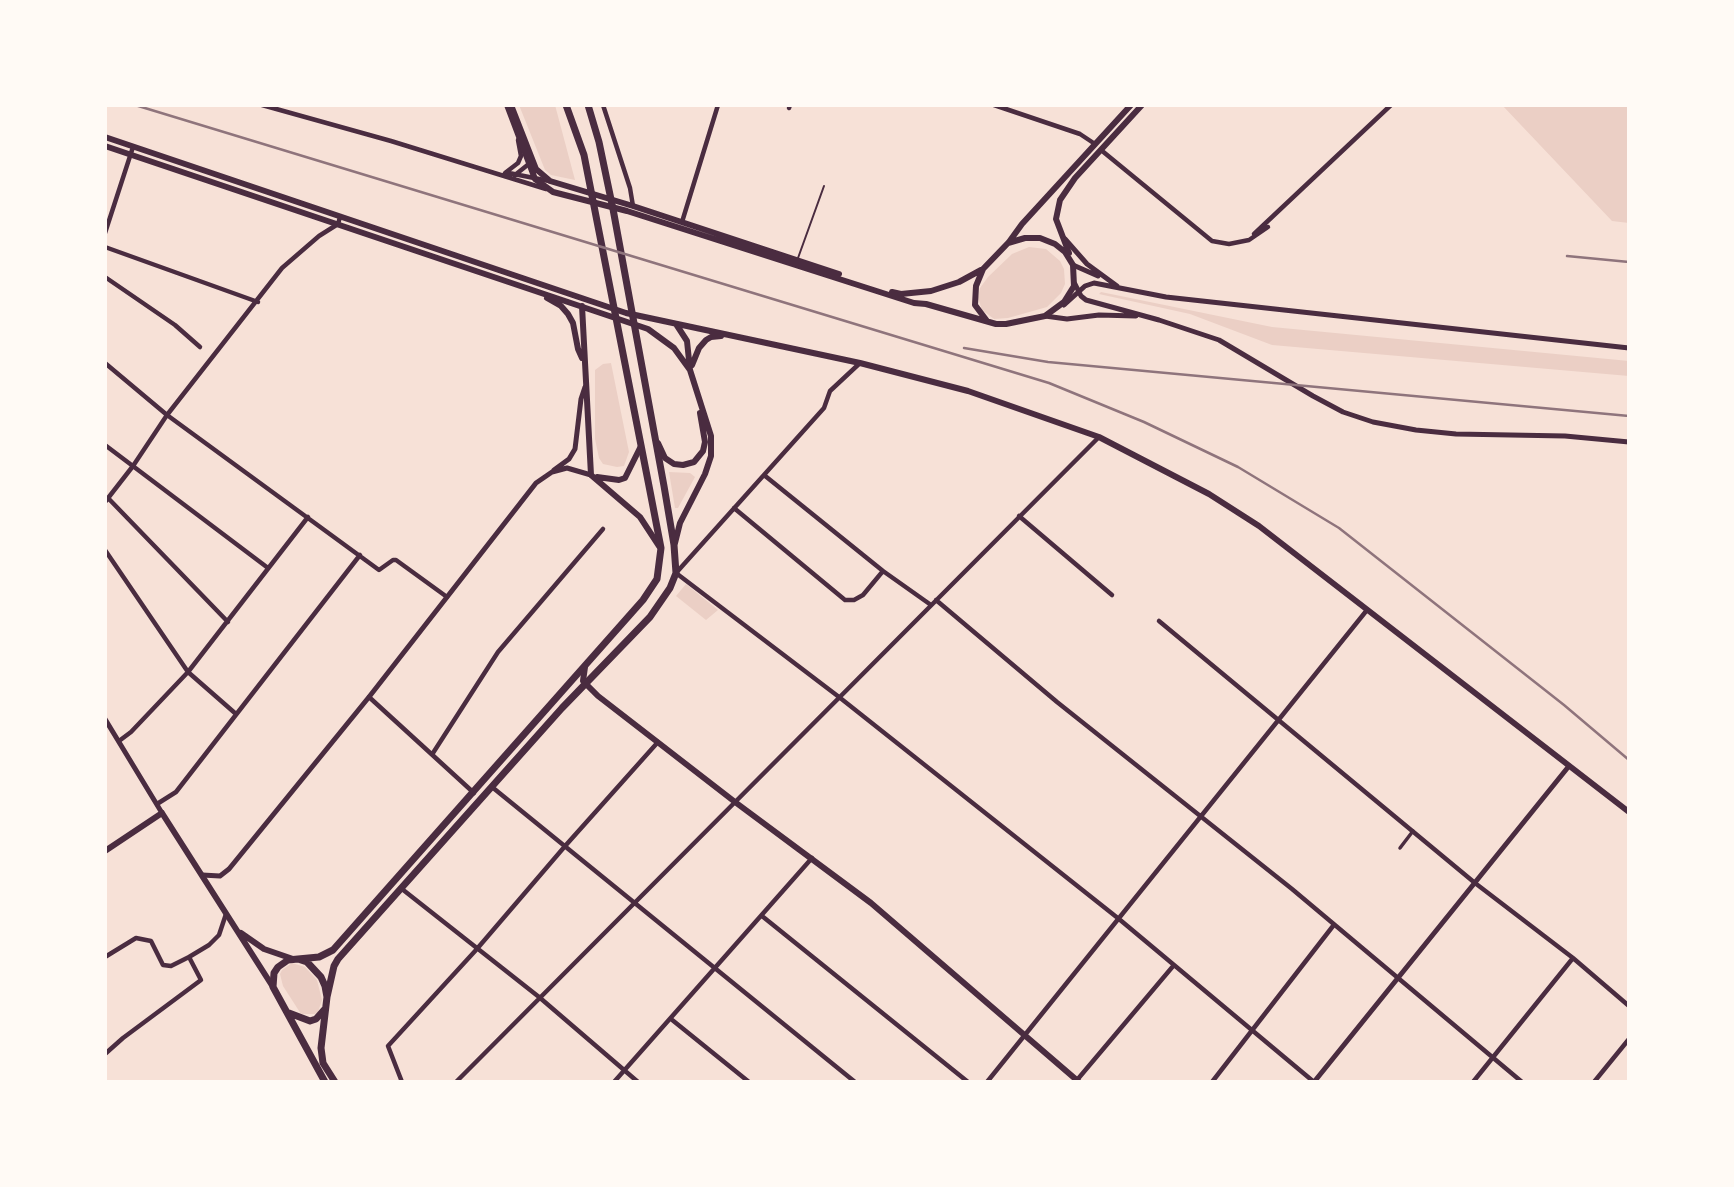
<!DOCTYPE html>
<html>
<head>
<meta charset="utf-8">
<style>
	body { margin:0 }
	#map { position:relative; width:1734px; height:1187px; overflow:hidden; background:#f7e1d7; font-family:"DM Sans",sans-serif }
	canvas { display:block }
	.frame { position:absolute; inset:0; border:107px solid #fffaf5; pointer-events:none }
</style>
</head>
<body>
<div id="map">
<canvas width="1734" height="1187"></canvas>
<div class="frame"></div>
</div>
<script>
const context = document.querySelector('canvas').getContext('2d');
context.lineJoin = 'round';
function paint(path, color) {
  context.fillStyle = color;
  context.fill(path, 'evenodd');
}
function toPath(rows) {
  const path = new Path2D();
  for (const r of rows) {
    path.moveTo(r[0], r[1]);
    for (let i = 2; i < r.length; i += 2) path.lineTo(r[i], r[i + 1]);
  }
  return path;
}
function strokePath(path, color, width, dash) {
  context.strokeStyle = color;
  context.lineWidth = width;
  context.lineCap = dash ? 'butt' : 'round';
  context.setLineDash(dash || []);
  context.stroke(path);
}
paint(toPath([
	[519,105,555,105,575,180,551,175,545,170],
	[1502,105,1629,105,1629,223,1612,221],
	[1029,247,1046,249,1060,261,1064,269,1065,284,1061,293,1047,307,1008,318,994,319,982,310,978,298,980,288,988,277,1012,254],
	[1101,292,1272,327,1629,361,1629,376,1272,345,1190,314,1099,294],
	[611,363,629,452,624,466,617,467,603,464,599,458,595,439,595,370,603,364],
	[669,472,690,473,695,477,678,508,675,508],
	[686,584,718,610,706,620,676,596],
	[292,963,305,967,317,980,322,1000,318,1012,315,1014,301,1014,283,986,280,974,282,970]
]), '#ebcfc5');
strokePath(toPath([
	[798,258,824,186]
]), '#4a2c40', 2);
strokePath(toPath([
	[1400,848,1413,831]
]), '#4a2c40', 3.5);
strokePath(toPath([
	[262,105,391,141,546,189],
	[603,105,630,188,633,206],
	[994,105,1080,134,1095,144],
	[789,108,790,105],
	[1101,150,1212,241,1229,244,1249,240,1268,227],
	[505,173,518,163,521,156,518,140],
	[509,173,549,181],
	[515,175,530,163],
	[682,222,718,105],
	[105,233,133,147],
	[1254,234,1391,105],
	[105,247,258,302],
	[105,277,175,325,200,347],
	[105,363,167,415,379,570,393,560,396,560,447,597],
	[860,363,830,391,824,408,676,573,839,697,1119,919,1314,1082],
	[105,445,268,568],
	[764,475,883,571,931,605],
	[108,498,228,622],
	[105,502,133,466,167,415,282,268,319,236,338,224,340,217],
	[734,508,845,600,854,600,863,595,883,571],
	[1019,516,1112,595],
	[105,550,188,672,236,714],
	[936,600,1057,702,1292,889,1522,1082],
	[1159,621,1475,883,1573,958,1629,1006],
	[369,697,474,793],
	[119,741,131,732,188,672,308,517],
	[433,753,498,652,603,529],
	[492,787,855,1082],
	[157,804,176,792,360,555],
	[402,889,539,997,638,1082],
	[762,916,968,1082],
	[105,957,136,938,151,941,163,965,171,966,189,957],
	[671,1019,749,1082],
	[105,1054,123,1038,201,980,189,957,209,945,219,935,226,914],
	[1077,1080,1174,965],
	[402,1082,388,1046,476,950,566,845,658,742],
	[456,1082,1099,437],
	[614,1082,812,858],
	[987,1082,1367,610],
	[1212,1082,1333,926],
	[1473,1082,1573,958],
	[1594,1082,1629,1039]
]), '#4a2c40', 4.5);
strokePath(toPath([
	[1065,239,1087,264,1117,286],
	[1073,265,1098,276],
	[1075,284,1081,296,1086,300,1159,320,1219,340,1313,396,1343,412,1373,422,1416,430,1456,434,1565,436,1629,442],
	[1064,305,1085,286,1094,283,1166,297,1629,348],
	[1045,316,1067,319,1099,315,1136,316],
	[554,470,569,459,575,449,581,399,585,387],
	[105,719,162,813],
	[202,875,220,876,229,869,369,697,536,483,552,472,567,468,591,475],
	[1314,1082,1569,766]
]), '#4a2c40', 5);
strokePath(toPath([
	[507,105,535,179,553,192,627,211,914,303,926,304,996,324,1006,324,1045,316,1064,302,1074,286,1073,265,1065,252,1055,244,1040,238,1025,238,1008,243,983,269,976,286,975,305,987,321],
	[511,105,536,169,550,181,633,206,839,274],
	[105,137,626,313,860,363,968,391,1099,437,1209,494,1259,526,1629,812],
	[105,146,648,329,674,348,690,370],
	[1009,242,1022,224,1131,105],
	[1069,253,1056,219,1060,200,1075,178,1142,105],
	[892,292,901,294,931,291,959,282,981,270],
	[547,298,561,306,568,314,573,323,578,349,582,358],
	[582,306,591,475,640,517,659,546],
	[692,365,699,348,706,340,711,337,721,336],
	[658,443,665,458,674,464,683,465,694,462,703,451,705,442,700,413],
	[597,477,619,480,625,478,641,446],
	[675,543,680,523,705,474,711,456,711,436,690,370,687,341,676,324],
	[585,667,583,681,598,696,735,802,871,903,1079,1082],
	[105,851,162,813,273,987],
	[241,933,264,949,293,959]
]), '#4a2c40', 6);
strokePath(toPath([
	[298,959,319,957,333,950,643,600,657,579,661,548,649,486,584,155,566,105],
	[327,997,334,966,338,959,562,708,650,617,670,588,676,573,674,545,664,486,613,209,599,142,588,105],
	[289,1013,310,1021,316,1019,324,1010],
	[325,1082,273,987,274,973,278,967,288,960,298,959,307,962,321,977,325,986,327,997,321,1048,323,1063,335,1082]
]), '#4a2c40', 7);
strokePath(toPath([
	[135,105,1049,383,1144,422,1238,467,1339,528,1564,705,1629,760],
	[1567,256,1629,262],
	[964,348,1048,362,1629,416]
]), '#8f747c', 2.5);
</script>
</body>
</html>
